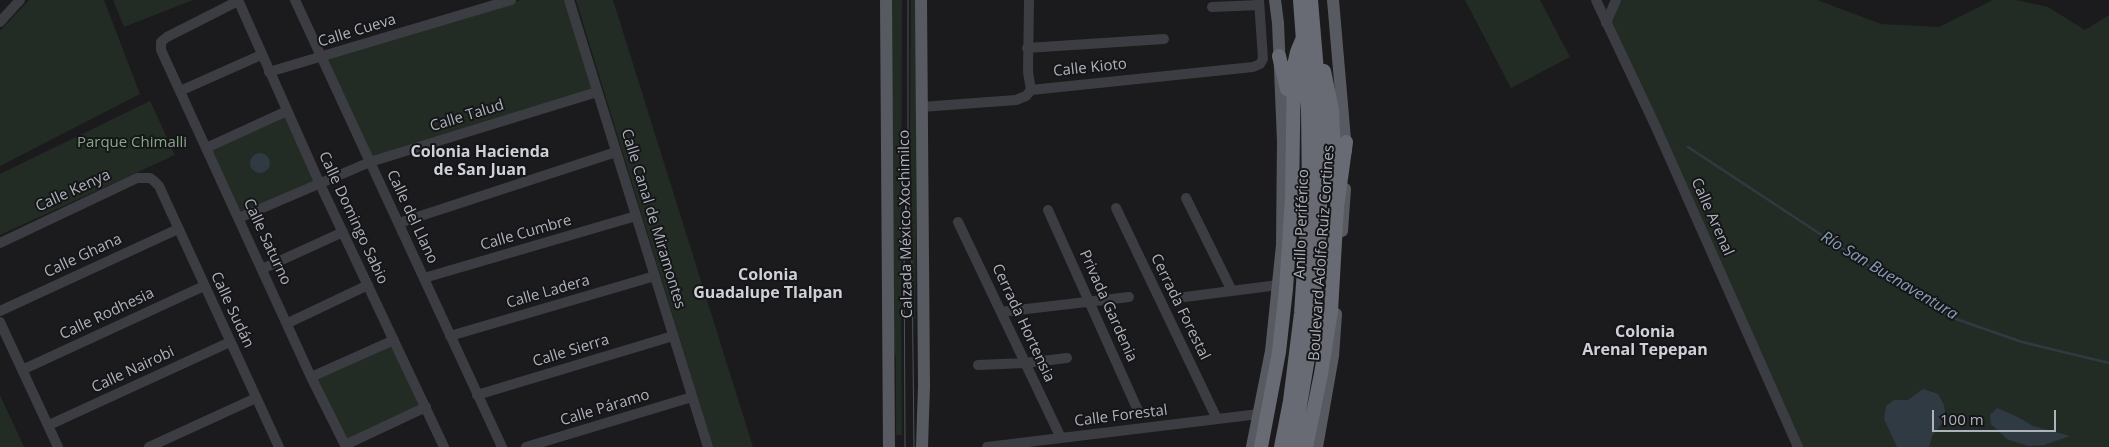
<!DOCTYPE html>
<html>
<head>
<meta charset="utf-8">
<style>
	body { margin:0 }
	#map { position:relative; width:2109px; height:447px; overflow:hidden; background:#1b1b1d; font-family:"Open Sans",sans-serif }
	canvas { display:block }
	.scale { position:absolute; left:1932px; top:410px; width:124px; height:22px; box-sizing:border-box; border:2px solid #adb2bc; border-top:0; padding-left:6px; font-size:15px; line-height:18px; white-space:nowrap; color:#adb2bc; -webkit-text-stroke:4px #161618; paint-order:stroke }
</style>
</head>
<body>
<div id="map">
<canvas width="2109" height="447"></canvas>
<div class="scale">100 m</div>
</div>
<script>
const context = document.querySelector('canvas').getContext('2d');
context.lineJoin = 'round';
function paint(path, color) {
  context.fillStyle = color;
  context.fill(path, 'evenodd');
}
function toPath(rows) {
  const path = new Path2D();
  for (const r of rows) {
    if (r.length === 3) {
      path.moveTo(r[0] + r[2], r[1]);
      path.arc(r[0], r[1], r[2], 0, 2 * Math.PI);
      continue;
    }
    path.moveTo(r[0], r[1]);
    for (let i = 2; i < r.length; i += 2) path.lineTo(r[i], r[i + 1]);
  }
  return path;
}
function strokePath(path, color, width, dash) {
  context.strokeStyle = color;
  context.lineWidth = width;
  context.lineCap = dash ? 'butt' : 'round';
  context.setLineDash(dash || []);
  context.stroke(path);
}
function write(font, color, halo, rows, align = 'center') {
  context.font = font + ' "Open Sans",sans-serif';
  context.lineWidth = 4;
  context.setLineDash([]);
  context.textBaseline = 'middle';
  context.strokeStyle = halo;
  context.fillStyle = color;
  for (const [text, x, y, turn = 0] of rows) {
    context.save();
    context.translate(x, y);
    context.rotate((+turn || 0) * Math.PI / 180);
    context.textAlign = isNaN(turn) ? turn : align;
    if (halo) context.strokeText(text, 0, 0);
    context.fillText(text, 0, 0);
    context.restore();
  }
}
paint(toPath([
	[29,0,104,0,140,94,0,166,0,31],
	[113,0,193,0,124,27],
	[521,0,566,0,593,91,371,158,323,60],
	[576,0,613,0,753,447,713,447],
	[890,0,902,0,901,305,902,435,896,435,896,358,893,347],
	[911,0,918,0,915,343,910,134],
	[1465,0,1540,0,1570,57,1511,88],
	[1620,0,1817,0,1881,24,1939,27,1993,0,2016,0,2048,7,2085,30,2109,15,2109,447,1803,447,1612,22],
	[150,101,175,155,0,235,0,174],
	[286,113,318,181,239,217,207,148],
	[391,344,420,408,342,443,313,378],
	[0,395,24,447,0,447]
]), '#222c24');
paint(toPath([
	[260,163,10],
	[1923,389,1938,394,1944,405,1946,418,1932,436,1929,447,1897,447,1884,419,1886,406,1894,400,1908,400],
	[1997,408,2018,417,2033,426,2070,436,2044,445,2028,446,2007,439,1991,424,1990,415]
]), '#303a42');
strokePath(toPath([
	[1688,147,1902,288,1956,319,2022,342,2109,363]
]), '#303a42', 2.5);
strokePath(toPath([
	[238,0,319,182,444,447],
	[295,0,502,447],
	[569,0,708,447],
	[1029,0,1028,72,1031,90],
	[1596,0,1655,125,1798,447],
	[238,1,167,37,161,42,161,50,311,377,346,447],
	[1212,7,1259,5],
	[0,22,20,0],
	[1606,23,1616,0],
	[1027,48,1164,39],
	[269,72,511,0],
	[180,91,261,55],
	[921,107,1016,100,1026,96,1031,90,1253,67,1260,64,1263,59,1259,0],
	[206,148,287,111],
	[1186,198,1232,291],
	[1116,208,1217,419],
	[1048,210,1140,415],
	[239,218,370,162,597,92],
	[958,222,1061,438],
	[399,223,616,152],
	[0,243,137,178,150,178,154,181,159,186,279,447],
	[262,269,343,232],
	[424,278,636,216],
	[1185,297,1278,285],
	[0,311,178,229],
	[1001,312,1129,297],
	[0,322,58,447],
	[288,323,368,285],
	[450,336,655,276],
	[978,365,1025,363,1067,358],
	[22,370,204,286],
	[311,377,394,340],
	[477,395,673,336],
	[49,425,230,342],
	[345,445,426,407],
	[149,447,256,398],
	[526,447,692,397],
	[987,447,1259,414]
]), '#3c3d42', 10);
strokePath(toPath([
	[886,0,889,447],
	[921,0,924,386,922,447],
	[1333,0,1346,151],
	[1342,231,1345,189],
	[1252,447,1271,351,1282,245,1283,141,1278,23,1275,0],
	[1317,447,1333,356,1336,314]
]), '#585a61', 12);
strokePath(toPath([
	[1279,56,1287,89],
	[1324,71,1332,110,1335,176],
	[1261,447,1279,352,1286,289,1292,198,1294,65,1297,52,1302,40],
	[1281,447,1290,401,1301,313,1309,197,1308,109,1300,0],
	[1293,447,1309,352,1320,229,1320,107,1311,0],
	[1306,447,1321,374,1331,311,1337,207,1346,142]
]), '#686b73', 14);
strokePath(toPath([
	[908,0,908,165,912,264,914,447],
	[904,225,905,447]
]), '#4f5157', 1);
write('15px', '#adb2bc', '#161618', [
	["Calle Cueva",357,31,-17],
	["Calle Kioto",1090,68,-6],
	["Calle Talud",467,116,-17],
	["Calle Kenya",73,191,-25],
	["Calle del Llano",412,217,65],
	["Calle Arenal",1712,217,66],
	["Calle Domingo Sabio",353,218,65],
	["Calle Canal de Miramontes",653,219,73],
	["Calzada México-Xochimilco",906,224,-91],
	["Anillo Periférico",1302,224,-88],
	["Calle Cumbre",526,233,-16],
	["Calle Saturno",267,242,65],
	["Boulevard Adolfo Ruiz Cortines",1322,253,-86],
	["Calle Ghana",83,256,-25],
	["Calle Ladera",548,292,-16],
	["Privada Gardenia",1108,306,66],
	["Cerrada Forestal",1180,307,64],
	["Calle Sudán",232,310,65],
	["Calle Rodhesia",107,314,-25],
	["Cerrada Hortensia",1023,323,65],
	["Calle Sierra",571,351,-17],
	["Calle Nairobi",133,370,-25],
	["Calle Páramo",605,408,-17],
	["Calle Forestal",1121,416,-7]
]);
write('15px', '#85a788', '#161618', [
	["Parque Chimalli",132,143]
]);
write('bold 16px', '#cfd1d8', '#161618', [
	["Colonia Hacienda",480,152],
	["de San Juan",480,170],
	["Colonia",768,275],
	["Guadalupe Tlalpan",768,293],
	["Colonia",1645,332],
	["Arenal Tepepan",1645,350]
]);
write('italic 16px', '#859eb7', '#161618', [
	["Río San Buenaventura",1889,276,31]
]);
</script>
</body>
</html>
